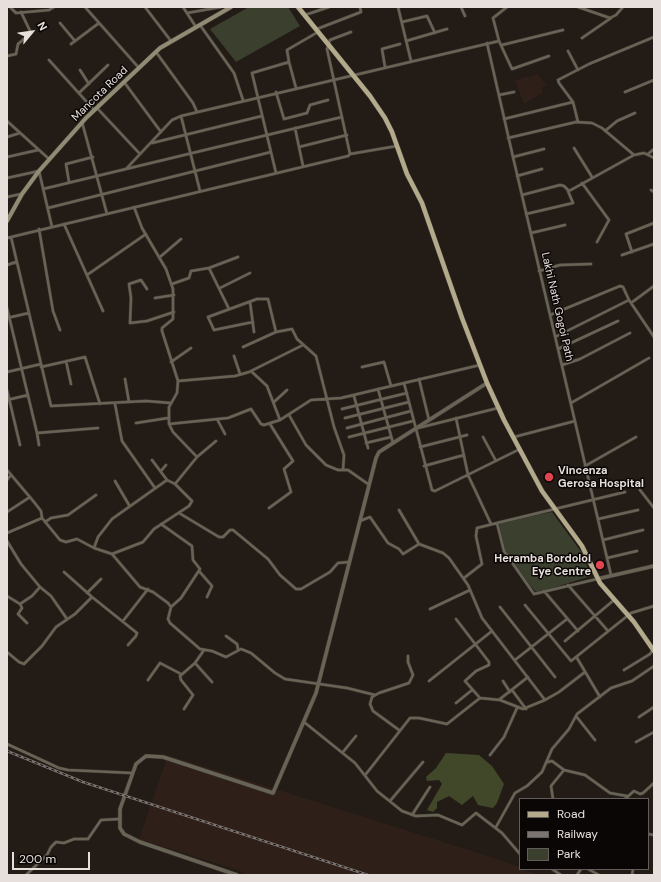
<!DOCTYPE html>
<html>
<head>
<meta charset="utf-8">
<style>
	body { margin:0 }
	#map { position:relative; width:661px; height:882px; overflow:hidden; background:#231b16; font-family:"DM Sans",sans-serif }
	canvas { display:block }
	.frame { position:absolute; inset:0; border:8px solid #e6dfdc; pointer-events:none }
	.legend { position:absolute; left:519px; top:798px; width:130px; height:72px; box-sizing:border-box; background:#0a0605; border:1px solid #625d5b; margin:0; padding:5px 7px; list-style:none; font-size:12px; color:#e6dfdc }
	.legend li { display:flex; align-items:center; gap:8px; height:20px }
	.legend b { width:20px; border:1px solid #625d5b }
	.north { position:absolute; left:12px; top:12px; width:40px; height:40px; -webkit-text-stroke:3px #0a0605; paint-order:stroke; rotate:61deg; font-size:11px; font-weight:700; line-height:16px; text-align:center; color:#e6dfdc }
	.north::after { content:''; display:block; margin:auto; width:14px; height:18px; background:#e6dfdc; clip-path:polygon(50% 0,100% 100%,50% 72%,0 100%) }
	.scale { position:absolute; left:12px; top:852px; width:78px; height:18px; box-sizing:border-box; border:2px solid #e6dfdc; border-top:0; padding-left:5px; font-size:12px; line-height:14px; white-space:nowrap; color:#e6dfdc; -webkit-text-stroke:3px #0a0605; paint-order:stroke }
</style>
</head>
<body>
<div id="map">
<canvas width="661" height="882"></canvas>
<div class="frame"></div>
<ul class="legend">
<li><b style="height:5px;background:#b3aa8c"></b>Road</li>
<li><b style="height:5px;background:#7b736f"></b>Railway</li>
<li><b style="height:11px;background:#3b3f2d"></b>Park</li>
</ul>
<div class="north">N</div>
<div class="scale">200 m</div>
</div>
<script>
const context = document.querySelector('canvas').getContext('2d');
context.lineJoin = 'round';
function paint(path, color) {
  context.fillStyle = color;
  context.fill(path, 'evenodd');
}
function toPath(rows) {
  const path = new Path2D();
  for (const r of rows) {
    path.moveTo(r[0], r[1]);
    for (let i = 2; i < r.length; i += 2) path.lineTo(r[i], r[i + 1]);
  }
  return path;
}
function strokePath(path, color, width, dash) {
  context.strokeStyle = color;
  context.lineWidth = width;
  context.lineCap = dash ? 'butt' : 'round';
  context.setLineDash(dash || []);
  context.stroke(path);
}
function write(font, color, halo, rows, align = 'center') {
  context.font = font + ' "DM Sans",sans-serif';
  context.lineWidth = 3;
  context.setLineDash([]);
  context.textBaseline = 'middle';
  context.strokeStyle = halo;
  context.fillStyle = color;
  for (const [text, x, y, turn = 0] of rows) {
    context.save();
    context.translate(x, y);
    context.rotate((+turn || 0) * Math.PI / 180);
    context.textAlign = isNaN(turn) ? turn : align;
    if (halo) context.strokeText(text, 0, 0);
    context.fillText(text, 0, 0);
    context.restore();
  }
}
paint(toPath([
	[538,74,547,86,542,88,543,93,524,104,515,80],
	[168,755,491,857,520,867,520,869,542,875,242,875,243,872,139,839]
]), '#2e1f18');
paint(toPath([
	[249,7,288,7,300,26,236,62,210,29],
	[552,512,582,553,591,576,537,593,528,583,504,550,499,522]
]), '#3b3f2d');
paint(toPath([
	[446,753,479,755,492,766,504,784,497,803,493,808,478,805,473,796,462,805,449,796,437,802,437,808,433,812,427,810,442,784,439,780,427,781,426,777,436,768]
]), '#414829');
const minor = toPath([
	[10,7,16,13,49,10,54,7],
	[85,7,139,68],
	[145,7,171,41],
	[183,7,196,27],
	[398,7,411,61],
	[461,7,465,16],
	[578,7,610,18,616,15,623,7],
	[187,13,221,7],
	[305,15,329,7],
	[402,22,427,16,435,33],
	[60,23,75,41],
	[200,25,234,73,243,100],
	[317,29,361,12,360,7],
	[582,38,611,18],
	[406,41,447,29],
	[499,41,512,69,549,56],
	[487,43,513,157,611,575],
	[71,44,99,23],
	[502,45,563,30],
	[568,51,578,70],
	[156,52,193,103,197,112],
	[7,56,16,54,18,44,31,33,21,12],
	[49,60,94,110],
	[289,62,287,50,318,32],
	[385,67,382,49,400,44],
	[80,70,89,84],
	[124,82,161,132],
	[276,92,284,119,307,113,310,105,328,100],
	[625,92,654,80],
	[79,93,108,65],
	[499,95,514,92],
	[573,102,578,122],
	[97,108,140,154],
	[504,119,573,102,559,83,558,80,589,64,654,37],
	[7,121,49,159],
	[82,122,107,214],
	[295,128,303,166],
	[605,131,617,121,635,113],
	[7,137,20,133],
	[508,138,576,122,592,123,602,128,634,155],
	[152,143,262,116],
	[299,147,347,135],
	[574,148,592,177],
	[350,154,327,49,330,40,351,32],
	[648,154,654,149],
	[7,157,38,150],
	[513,157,544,149],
	[126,169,342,117],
	[276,173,252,73,289,62,296,88],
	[517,176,542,169],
	[7,178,39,171,52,227],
	[69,182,66,164,93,157],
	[582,183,609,220,597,242],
	[43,189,126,169,172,120,181,116],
	[651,190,654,192],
	[200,191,181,116,499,41,493,18,507,7],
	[522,195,560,185,564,186,569,191,634,155,644,153,654,158],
	[7,197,21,194],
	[48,208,271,152],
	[526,214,573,203,568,191],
	[64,224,103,311],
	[39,229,53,311,60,330],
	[531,233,565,225],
	[11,237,51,406,146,401,171,403],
	[7,238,348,156,350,154,397,146],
	[632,252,626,234,654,223],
	[622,255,654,244],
	[160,257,181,239],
	[7,265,16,262],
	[209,268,238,257],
	[539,271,560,265,591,264],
	[87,275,146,234],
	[172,284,189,278,191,271,209,268,229,309],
	[220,288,250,273],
	[147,289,141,280,129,284,131,298,130,323,147,321,174,312],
	[155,298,174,295],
	[629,300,654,337],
	[250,302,254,332],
	[631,303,654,286],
	[7,308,37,433,98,428],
	[550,315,620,286,623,287,629,300,555,337],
	[7,318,29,313],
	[253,322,214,330,208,317,257,299,268,299,276,332,292,329,297,339,316,356,334,427,344,455,343,470],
	[243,347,276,332],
	[558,349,618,321],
	[234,356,240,374],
	[66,361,71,384],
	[171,362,191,348],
	[562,365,580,359,630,333],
	[41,367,85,357,100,404],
	[362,367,384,362,391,386],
	[251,371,267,386,280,420],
	[7,372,41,364],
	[125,379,129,402],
	[419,379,429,420],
	[178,381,235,376,249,372,303,345],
	[404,383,432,490,435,491,520,449],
	[378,389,393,443],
	[7,390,20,445],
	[354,396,368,448],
	[7,400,28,395],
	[274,402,287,390],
	[571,403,649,358],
	[115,404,122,441,155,488],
	[342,409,407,393],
	[289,415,306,445,326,465,338,470,348,470,368,484],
	[345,418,409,402],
	[456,418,468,475,491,524],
	[217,419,225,434],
	[136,423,168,418],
	[169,424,228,418,251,409,261,424,264,425,280,420,311,400,341,398,480,365],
	[347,428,411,411],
	[418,428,498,408],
	[37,433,39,445],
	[349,437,413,421],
	[483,437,496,461],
	[514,437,575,421],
	[366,443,391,437],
	[420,447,467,435],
	[197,457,216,441],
	[152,460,167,480,175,484],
	[424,466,464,455],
	[585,466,636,437],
	[7,470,34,502,41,511,42,518,60,540,66,542,77,539,94,548,112,554,140,587,153,592,168,603,171,607,168,619,170,623,200,649,212,651,226,657,241,649,251,653,275,673,285,679,347,688,375,695],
	[161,471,166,465],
	[7,480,11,475],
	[115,481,129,505],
	[640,490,654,508],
	[269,508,291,492,284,469,293,461,270,424],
	[399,510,419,544,443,553,449,558,468,585,482,618,545,700,559,692,585,672],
	[7,512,30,497],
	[179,513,219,537,223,537,230,530,233,530,268,559,280,575,296,589,301,589,330,572,338,563,349,562],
	[598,519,638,510],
	[360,521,370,517,388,543,399,549,403,554,419,544],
	[45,522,51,518,68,515,96,495],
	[161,524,192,546,193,560,200,569,181,598,171,607],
	[7,533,42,518],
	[603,540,643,530],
	[7,541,21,564,40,587,32,596,20,604,7,596],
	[94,548,98,537,112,519,167,480],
	[112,554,143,542,154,529,189,506,192,501,175,484,197,457,173,432,169,424,169,407,177,393,178,381,162,331,162,328,173,319,173,289,166,269,142,228,134,207],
	[607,558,637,551],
	[199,571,212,586,207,597],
	[464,578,482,564,476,536,477,528,497,523],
	[597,579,534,594,504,551,497,523,625,492],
	[568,585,608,631],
	[40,587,51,596,67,619],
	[544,591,578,631],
	[87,593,101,579],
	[92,597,137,633,136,636,128,645],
	[20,604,22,608,18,614,27,623],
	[525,605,571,661,631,613,654,606],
	[500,607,555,677],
	[430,609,470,590],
	[456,619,489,662,489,665,476,671,465,681,480,698],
	[123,621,148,589],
	[226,636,237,644,238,649],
	[565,641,614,600],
	[204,650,195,663,212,682],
	[7,652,19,662,24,664,42,646,56,627,75,614,91,598,91,596,64,572],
	[577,658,600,697],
	[515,660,567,619],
	[624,670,650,654,653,650],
	[148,680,160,663,181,674],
	[429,681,492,631],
	[503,681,510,692],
	[512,690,526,709],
	[500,699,528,677],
	[456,703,472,690],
	[184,709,193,695,181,680,180,676,195,663],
	[576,716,595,740],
	[639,717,654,707],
	[304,722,355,763,377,791,402,811,416,816,438,815,462,825,476,813,502,833,520,854],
	[399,730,373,711,370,704,372,697,379,693,409,683,413,675,408,662,408,656],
	[636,742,654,732],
	[7,744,59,768,68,770,132,773],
	[343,752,356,736],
	[490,755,504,737,517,708],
	[548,762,552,761,564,770,585,775,610,793,627,796],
	[366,774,410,718,419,718,447,724,480,698,500,700,523,709,545,700],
	[553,799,551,786,564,770],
	[625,799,634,791,640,794,643,793,654,783],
	[390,801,423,762],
	[412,815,430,787],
	[496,827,515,793,527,786,542,772,552,749,569,729,577,714,611,688,632,681,654,666],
	[648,834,654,835],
	[552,869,561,875],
	[588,869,599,875],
	[26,875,47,855,51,847,56,842,64,843,74,839,88,839,101,820,119,819],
	[577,875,581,869],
	[632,875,633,869]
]);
const tertiary = toPath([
	[597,579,654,566],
	[237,875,140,842,124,834,120,828,120,809,136,764,146,756,163,757,273,793,316,693,376,458,379,452,487,383]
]);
const secondary = toPath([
	[7,221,22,194,39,171,86,118,160,48,231,7]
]);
const primary = toPath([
	[298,7,370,96,385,118,392,132,407,174,422,203,462,318,487,383,504,420,542,491,582,546,600,583,634,622,654,651]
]);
strokePath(minor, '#3e3632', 3.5);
strokePath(tertiary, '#3e3632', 4.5);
strokePath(secondary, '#3e3632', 5);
strokePath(primary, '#3e3632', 5.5);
strokePath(minor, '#676355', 2.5);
strokePath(tertiary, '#676355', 3.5);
strokePath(secondary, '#918b74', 4);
strokePath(primary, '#b3aa8c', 4.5);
const rail = toPath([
	[7,751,83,782,368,875]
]);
strokePath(rail, '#7b736f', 2.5);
strokePath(rail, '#0a0605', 1, [3]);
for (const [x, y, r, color] of [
	[549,477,5,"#e0444e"],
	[600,565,5,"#e0444e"]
]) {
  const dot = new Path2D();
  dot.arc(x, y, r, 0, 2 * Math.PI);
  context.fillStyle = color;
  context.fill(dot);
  strokePath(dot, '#0a0605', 1.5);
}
write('11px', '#e6dfdc', '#0a0605', [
	["Mancota Road",100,94,-44],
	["Lakhi Nath Gogoi Path",557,307,77]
]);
write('bold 11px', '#e6dfdc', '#0a0605', [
	["Vincenza",558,471],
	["Gerosa Hospital",558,484],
	["Heramba Bordoloi",591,559,"right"],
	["Eye Centre",591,572,"right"]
], 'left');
</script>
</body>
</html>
